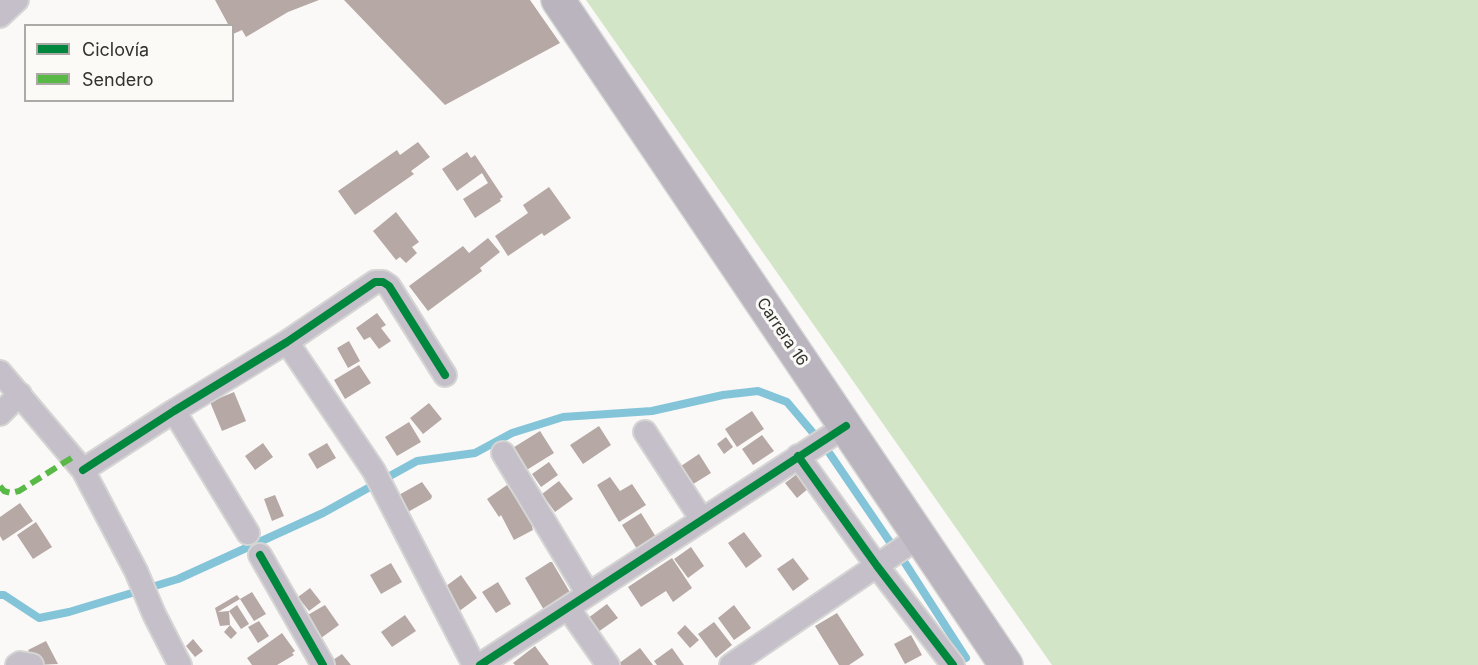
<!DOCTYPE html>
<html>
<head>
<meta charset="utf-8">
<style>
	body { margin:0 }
	#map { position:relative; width:1478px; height:665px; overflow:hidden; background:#faf9f7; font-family:Inter,sans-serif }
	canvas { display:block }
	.legend { position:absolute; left:24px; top:24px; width:210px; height:78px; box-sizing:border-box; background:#fbfaf6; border:2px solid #abaaa7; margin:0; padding:8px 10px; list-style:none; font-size:18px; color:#323231 }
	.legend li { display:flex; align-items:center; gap:12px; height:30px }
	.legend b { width:30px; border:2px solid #abaaa7 }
</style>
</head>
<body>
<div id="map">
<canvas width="1478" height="665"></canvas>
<ul class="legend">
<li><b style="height:8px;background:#00873e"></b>Ciclovía</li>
<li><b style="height:8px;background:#58b947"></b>Sendero</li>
</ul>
</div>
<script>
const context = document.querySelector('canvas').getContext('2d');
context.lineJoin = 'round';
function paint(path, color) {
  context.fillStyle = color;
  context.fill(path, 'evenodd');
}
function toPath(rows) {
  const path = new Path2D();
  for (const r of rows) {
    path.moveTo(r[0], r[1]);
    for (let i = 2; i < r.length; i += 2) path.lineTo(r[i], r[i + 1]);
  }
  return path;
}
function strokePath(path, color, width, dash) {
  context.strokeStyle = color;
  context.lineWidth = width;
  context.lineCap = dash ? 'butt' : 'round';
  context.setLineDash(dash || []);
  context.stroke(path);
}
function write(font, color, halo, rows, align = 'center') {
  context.font = font + ' Inter,sans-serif';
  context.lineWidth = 6;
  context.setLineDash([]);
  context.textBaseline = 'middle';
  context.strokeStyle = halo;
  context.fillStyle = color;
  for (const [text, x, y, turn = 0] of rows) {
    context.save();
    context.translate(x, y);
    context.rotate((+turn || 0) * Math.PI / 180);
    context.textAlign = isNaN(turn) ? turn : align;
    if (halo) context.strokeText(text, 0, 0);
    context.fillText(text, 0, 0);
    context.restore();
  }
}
paint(toPath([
	[586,0,1478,0,1478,665,1052,665]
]), '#d2e6c7');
strokePath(toPath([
	[830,454,892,545],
	[905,563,966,658],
	[0,595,4,595,39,618,69,612,178,579,323,513,417,461,475,453,512,433,563,417,652,411,723,395,758,391,787,402,814,434]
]), '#84c4d8', 8);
paint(toPath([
	[215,0,319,0,288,12,246,37,242,30,233,34,232,26,229,26],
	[344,0,530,0,560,43,445,105],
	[418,142,430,157,411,171,414,174,355,215,338,191,397,150,400,155],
	[467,152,471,158,475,155,503,197,500,199,501,201,475,218,463,199,488,183,482,173,457,191,442,169],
	[549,187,571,218,544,236,542,233,508,256,495,236,528,213,523,205],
	[396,212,419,242,412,247,417,253,406,263,400,257,396,260,373,231],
	[488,238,500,252,480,268,482,271,428,311,409,286,463,246,469,253],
	[377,313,386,325,381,328,391,341,379,349,370,337,364,340,356,328],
	[349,341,360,361,348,368,337,348],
	[359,365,371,383,345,399,334,380],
	[234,392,246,421,222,431,210,402],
	[429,403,442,419,423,434,410,418],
	[752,411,764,429,737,447,725,429],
	[409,422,421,442,397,456,385,437],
	[599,426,611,445,583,464,570,445],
	[540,431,554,453,525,471,511,449],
	[762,435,774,451,753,465,742,449],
	[726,437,733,447,724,454,717,444],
	[263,443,273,457,255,470,245,456],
	[327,443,336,458,317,469,308,454],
	[699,454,711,473,690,486,678,468],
	[549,462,558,475,541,487,532,474],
	[797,474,809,488,797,498,785,483],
	[610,477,620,491,632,484,646,505,619,522,597,485],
	[559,481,573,499,555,512,542,494],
	[422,482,432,496,431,499,406,513,397,496],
	[507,485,534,526,532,527,533,530,514,540,501,515,499,517,487,499],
	[275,495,284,516,272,521,264,499],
	[20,503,33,521,3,541,0,536,0,517],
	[641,513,656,537,637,549,622,525],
	[36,522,52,547,33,559,17,535],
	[744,532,762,556,746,568,728,543],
	[691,547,704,566,688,578,674,559],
	[672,558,692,588,673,602,666,591,641,607,628,587],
	[793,558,809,579,793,591,777,569],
	[550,562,552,562,571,594,544,610,525,578],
	[391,563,402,582,381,594,370,575],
	[461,575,477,598,458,612,442,589],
	[498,582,511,604,496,613,482,592],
	[310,588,321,602,309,611,298,597],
	[252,592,266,614,254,621,240,599],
	[237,595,240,599,218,612,229,611,230,625,237,633,231,639,224,632,230,625,220,626,215,608],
	[607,604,618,618,598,632,588,618],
	[237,605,249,624,241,629,229,611],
	[325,605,339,625,321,638,318,636,306,616],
	[734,605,751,628,734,640,718,618],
	[837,613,864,655,849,665,839,665,815,626],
	[405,615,416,631,392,647,381,632],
	[259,621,269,636,258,643,248,627],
	[714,622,732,645,716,658,698,634],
	[685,625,699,640,690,648,677,633],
	[282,633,295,651,292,653,294,655,277,665,252,665,247,658],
	[911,635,922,655,905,664,894,644],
	[193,639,203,651,195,657,186,646],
	[46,641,58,664,36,665,28,650],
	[535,646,549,665,515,665,513,663],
	[640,648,653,665,619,665,618,664],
	[672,648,684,665,657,665,654,661],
	[342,654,351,665,328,665,330,662]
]), '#b6a8a4');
const minor = toPath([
	[0,16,17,0],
	[287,342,374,471,474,665],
	[0,372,83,470,136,571,154,614,180,665],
	[174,411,248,533],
	[0,414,20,394],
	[645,432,702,520],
	[503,453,588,594],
	[798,456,877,566,953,665],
	[83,470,174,411,287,342,375,282,383,282,389,286,445,375],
	[260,555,323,665],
	[568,608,608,665],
	[17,665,20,663,32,665],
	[480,665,846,426],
	[731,665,919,537]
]);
const secondary = toPath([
	[558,0,1006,665]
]);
strokePath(minor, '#d5d5d4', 26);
strokePath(secondary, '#d5d5d4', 36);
strokePath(minor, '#c4bfc8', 22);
strokePath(secondary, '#b9b4be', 33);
strokePath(toPath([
	[0,486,4,491,11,493,19,491,73,457]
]), '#58b947', 6, [12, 6]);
strokePath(toPath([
	[798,456,877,566,953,665],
	[83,470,174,411,287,342,375,282,383,282,389,286,445,375],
	[260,555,323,665],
	[480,665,846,426]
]), '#00873e', 8);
write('16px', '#323231', '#fbfaf6', [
	["Carrera 16",782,332,56]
]);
</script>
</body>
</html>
